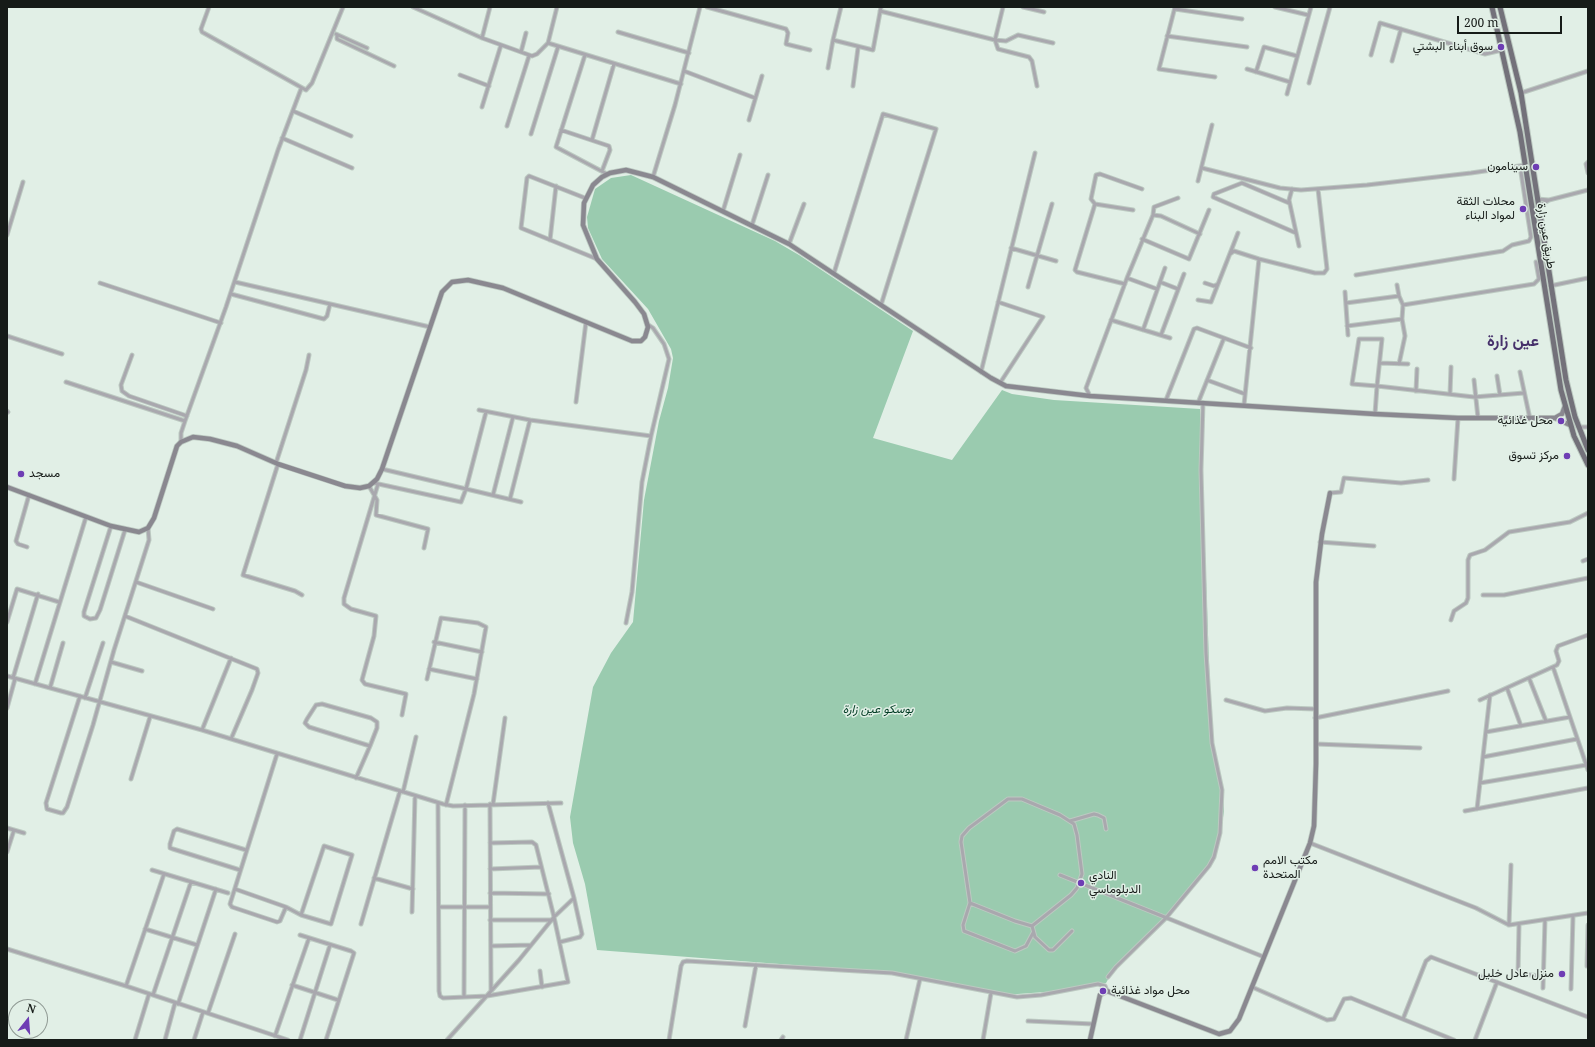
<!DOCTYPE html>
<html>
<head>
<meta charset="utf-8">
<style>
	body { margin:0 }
	#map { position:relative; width:1595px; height:1047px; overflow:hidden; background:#e1efe6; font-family:"Noto Serif",serif }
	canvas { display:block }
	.frame { position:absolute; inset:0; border:8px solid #161b18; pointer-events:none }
	.north { position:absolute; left:8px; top:999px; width:40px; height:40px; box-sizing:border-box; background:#e1efe6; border:1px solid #909a94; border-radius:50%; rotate:17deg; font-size:11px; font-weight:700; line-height:16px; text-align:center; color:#161b18 }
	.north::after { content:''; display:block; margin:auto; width:14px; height:18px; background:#6e3db4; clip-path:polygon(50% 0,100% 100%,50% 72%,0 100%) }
	.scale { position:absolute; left:1457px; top:16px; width:105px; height:18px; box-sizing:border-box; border:2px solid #161b18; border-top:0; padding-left:5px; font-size:12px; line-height:14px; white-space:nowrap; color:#161b18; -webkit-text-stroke:3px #e1efe6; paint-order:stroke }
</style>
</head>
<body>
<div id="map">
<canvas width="1595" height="1047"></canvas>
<div class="frame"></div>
<div class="north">N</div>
<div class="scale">200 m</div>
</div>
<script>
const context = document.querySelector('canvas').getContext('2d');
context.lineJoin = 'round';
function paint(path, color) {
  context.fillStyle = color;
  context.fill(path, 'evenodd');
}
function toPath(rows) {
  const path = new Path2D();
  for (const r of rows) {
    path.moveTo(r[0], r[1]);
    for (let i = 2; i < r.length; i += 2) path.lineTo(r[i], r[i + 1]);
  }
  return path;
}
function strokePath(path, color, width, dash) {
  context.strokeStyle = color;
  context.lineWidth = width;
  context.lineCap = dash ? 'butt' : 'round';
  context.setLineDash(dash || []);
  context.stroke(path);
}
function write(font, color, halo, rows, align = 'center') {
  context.font = font + ' "Noto Serif",Vazirmatn,serif';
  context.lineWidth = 3;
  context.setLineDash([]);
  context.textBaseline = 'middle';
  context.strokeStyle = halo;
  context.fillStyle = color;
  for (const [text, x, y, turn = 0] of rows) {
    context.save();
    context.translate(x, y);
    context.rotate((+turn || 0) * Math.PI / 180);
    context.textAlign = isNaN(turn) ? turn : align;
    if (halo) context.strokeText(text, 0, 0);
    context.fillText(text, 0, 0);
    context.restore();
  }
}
paint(toPath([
	[631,175,775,241,799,255,913,331,873,438,952,460,1002,390,1012,394,1054,400,1200,409,1212,747,1223,796,1224,811,1220,838,1213,861,1198,881,1110,976,1106,983,1058,991,1004,995,897,973,597,950,585,884,573,843,570,817,593,687,611,653,633,622,644,500,659,421,668,388,673,358,671,349,648,309,602,259,588,228,587,217,595,189,611,178]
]), '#9acbaf');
const street = toPath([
	[209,7,201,29,202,32,306,90,312,83,343,7],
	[413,7,482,38,532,56,537,54,548,43,557,7],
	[707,7,786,29,788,33,786,44,810,50],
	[1003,7,995,40,998,49,1029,57,1032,61,1037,86],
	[1023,7,1044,12],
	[1175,7,1159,69,1215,77],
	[1275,7,1308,15],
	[1175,9,1242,19],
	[880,11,995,40,1006,41,1018,35,1053,43],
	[618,32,689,53],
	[336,34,367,48],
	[337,35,337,39,394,66],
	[1167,36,1247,47],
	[482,38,490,7],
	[833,40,841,7],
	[548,43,681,84],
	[521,52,526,33],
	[585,55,556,147,607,174],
	[1371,55,1380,23,1485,54,1502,50],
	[1392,61,1401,29],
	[828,68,833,40,873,50,881,7],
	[1247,69,1290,82],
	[684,71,755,98],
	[1256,72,1264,47,1297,56],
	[460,75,489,86],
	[1309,83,1330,7],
	[853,86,858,48],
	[1521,93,1588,71],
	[1287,94,1311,7],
	[482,107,501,45],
	[293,111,351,136],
	[749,120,762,76],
	[507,126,529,56],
	[561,130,609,146,610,150,602,171],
	[531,134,558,47],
	[282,138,352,168],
	[592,140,614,64],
	[1588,162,1586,164,1588,173],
	[1202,168,1280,188,1301,190,1367,185,1471,173,1526,165],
	[653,177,675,105,700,7],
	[1198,181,1212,125],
	[1292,189,1289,200,1299,246],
	[585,198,529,176,527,178,521,228,597,259],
	[1537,199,1549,200],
	[1289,203,1242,183,1214,194,1213,197,1296,233],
	[1095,204,1075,270,1077,272,1125,284],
	[1539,206,1549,200,1588,190],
	[1133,210,1095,204,1091,199,1096,175,1100,174,1142,189],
	[723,211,740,155],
	[1153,215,1154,207,1178,198],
	[752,225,768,175],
	[7,235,23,182],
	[1142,239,1189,259,1209,210],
	[550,240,556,186],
	[789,244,804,204],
	[1011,248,1056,261],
	[1230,254,1234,251,1259,259,1315,273,1324,273,1327,269,1318,189],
	[834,273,883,114,936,129,881,305],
	[1356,275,1503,251,1512,245,1529,241,1531,237,1520,166],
	[1127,278,1157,289],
	[235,282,430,327],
	[1160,282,1178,289],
	[100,283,221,323],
	[1205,283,1214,286,1218,284,1238,233],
	[1397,285,1399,296,1403,305,1402,319,1405,336,1399,364],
	[1550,286,1588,278],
	[1028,287,1052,204],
	[1345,292,1348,335],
	[231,294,324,319,327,316,330,304],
	[1198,300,1211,302,1218,284],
	[998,302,1043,317,1000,383],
	[1346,303,1399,296],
	[1403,305,1534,284,1539,279,1536,262],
	[1111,320,1170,338],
	[1347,326,1402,319],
	[1143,330,1165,268],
	[1161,335,1184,274],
	[7,336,62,354],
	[132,355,121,385,122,391,129,396,187,416],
	[1380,363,1408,364],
	[981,372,1035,153],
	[1520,372,1530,419],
	[1497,376,1500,395],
	[1207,380,1245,394],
	[1474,380,1478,418],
	[66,382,185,421],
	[1416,391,1417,369],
	[1450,394,1451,367],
	[1090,396,1086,388,1127,278,1153,215,1161,216,1200,234],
	[1166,400,1194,329,1197,328,1251,348],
	[576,402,586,322],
	[1198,403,1224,338],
	[1244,405,1259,259],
	[479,410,530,420,651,436],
	[7,411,8,412],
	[1375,414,1377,386,1382,339,1359,339,1352,384,1377,386,1474,397,1524,393],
	[1578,427,1588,427],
	[181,442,181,433,185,421,226,307,278,150,301,89],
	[276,463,306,370,309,355],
	[278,464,243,575,295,591,302,595],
	[382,469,521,502],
	[1454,479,1458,418],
	[374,483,461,502,466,489,486,412],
	[378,484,344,598,344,604,351,609,376,616,374,636,362,680,365,684,406,694,402,715],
	[369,486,377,500,376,515,428,529,424,548],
	[1330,493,1341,492,1344,478,1401,483,1428,480],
	[493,495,513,417],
	[510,499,530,420],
	[111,526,84,612,84,616,90,619,96,618,100,610,125,530],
	[1320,542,1374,546],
	[27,547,18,544,16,541,29,495],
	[1583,561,1588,559],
	[136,582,213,609],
	[1483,595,1504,595,1588,578],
	[125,616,257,669,258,673,252,690,231,739],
	[1451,620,1454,611,1466,603,1468,598,1468,560,1470,555,1485,550,1509,532,1570,522,1588,513],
	[7,622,17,589,59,602],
	[626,623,632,592,642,482,651,436,669,359,664,344,653,328,647,324],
	[434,642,482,652],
	[111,662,142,671],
	[1553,667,1588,770],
	[429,669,477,679],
	[7,676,202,730,443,804,453,806,561,803],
	[13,678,38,594],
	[1529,678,1546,721],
	[427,679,441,618,478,623,486,627,474,694,446,805],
	[35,684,86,517],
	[50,688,63,643],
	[1507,688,1521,726],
	[80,696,46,803,47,809,61,813,63,813,67,807,93,725,114,650,149,540,148,528],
	[85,698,103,643],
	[1226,700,1265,711,1287,708,1315,709],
	[1480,700,1557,665,1559,661,1556,651,1558,646,1588,635],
	[7,708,15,679],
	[1315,718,1448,691],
	[202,730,231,658],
	[1486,732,1570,717],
	[1316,744,1420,748],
	[277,754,230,904,232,907,277,922,280,921,286,907],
	[1483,757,1577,739],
	[356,778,370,746,377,728,377,722,371,718,322,704,316,705,307,719,305,723,309,727,370,746],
	[131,779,150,717],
	[1480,783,1586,765],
	[403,792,416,737],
	[438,803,439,991,440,996,443,998,487,996,568,982,554,917,536,845,532,842,490,843],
	[548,803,574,898,582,934,580,937,560,942],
	[490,804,491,990],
	[493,804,505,718],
	[1477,809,1490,695],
	[1465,811,1588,788],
	[1070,821,1094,814,1098,815,1104,818,1106,829],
	[7,828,24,833],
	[1310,843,1476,908,1509,925],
	[7,852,14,830],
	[1511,865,1509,925,1588,913],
	[490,869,541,867],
	[152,870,228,893],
	[240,870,173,849,170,848,170,844,174,831,177,829,246,850],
	[1060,875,1264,957],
	[374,878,413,889],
	[235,889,286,907,301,915,331,924,352,855,324,846,301,915],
	[490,893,549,894],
	[970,903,1015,921,1032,926,1071,895,1077,888,1082,874,1077,835,1074,824,1060,815,1022,799,1008,799,969,828,962,836,961,842,970,903,963,925,964,931,1015,951,1026,946,1033,933],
	[439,907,490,907],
	[412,912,415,796],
	[490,920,553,920],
	[361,924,400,791],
	[1519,925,1518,974,1543,976],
	[1032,926,1035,937,1049,950,1053,950,1072,931],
	[145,929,197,945],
	[300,935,351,951,354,953,326,1040],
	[491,946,531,945],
	[7,949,126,986,288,1040],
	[1587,966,1588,925],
	[540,971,542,987],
	[1108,977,1116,967,1166,918,1209,866,1214,857,1220,833,1222,790,1212,743,1206,653,1201,470,1203,403],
	[292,985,338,1000],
	[126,986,164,874],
	[1252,987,1327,1020,1334,1019,1344,999,1351,998,1454,1040],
	[1543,988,1545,920],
	[1571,989,1573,916],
	[153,995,191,882],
	[464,997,465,805],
	[178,1004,216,889],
	[208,1013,235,934],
	[1403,1019,1426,961,1431,957,1588,1017],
	[1028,1021,1093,1024],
	[745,1026,756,965],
	[275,1036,309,938],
	[135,1040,149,994],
	[165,1040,175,1003],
	[194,1040,203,1012],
	[300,1040,330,945],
	[447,1040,519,960,554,917,574,898],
	[669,1040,681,966,683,962,687,961,892,973,1017,997,1041,995,1098,984,1105,986,1107,991],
	[781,1040,783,1037],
	[906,1040,920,979],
	[983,1040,991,993],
	[1475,1040,1497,982]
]);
const secondary = toPath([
	[1555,418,1562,414,1565,406],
	[7,487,111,526,139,532,148,528,154,518,177,446,181,442,193,437,210,439,237,446,278,464,345,486,360,488,369,486,377,479,382,469,442,292,452,282,468,280,503,288,632,341,641,341,645,337,648,327,644,314,635,302,597,259,583,225,584,203,593,185,602,177,610,173,626,170,653,177,789,244,991,378,1006,386,1090,396,1375,414,1458,418,1555,418,1570,425],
	[1090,1040,1100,995,1107,991,1219,1034,1230,1031,1239,1019,1310,843,1314,826,1316,764,1316,582,1322,534,1330,493]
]);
const primary = toPath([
	[1492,7,1520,132,1561,390,1574,436,1588,465],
	[1500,7,1521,93,1566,380,1575,417,1588,450]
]);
strokePath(street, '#bcc9c1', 5);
strokePath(secondary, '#bcc9c1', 6);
strokePath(primary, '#bcc9c1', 7);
strokePath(street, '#a9a8ae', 3);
strokePath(secondary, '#8a8890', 4.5);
strokePath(primary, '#73717a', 5);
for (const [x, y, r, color] of [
	[1501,47,4,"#6e3db4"],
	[1536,167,4,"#6e3db4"],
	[1523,209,4,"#6e3db4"],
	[1561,421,4,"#6e3db4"],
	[1567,456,4,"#6e3db4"],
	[21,474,4,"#6e3db4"],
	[1255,868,4,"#6e3db4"],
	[1081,883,4,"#6e3db4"],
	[1562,974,4,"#6e3db4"],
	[1103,991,4,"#6e3db4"]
]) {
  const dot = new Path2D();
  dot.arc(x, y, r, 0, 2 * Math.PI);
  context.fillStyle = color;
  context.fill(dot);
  strokePath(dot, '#e1efe6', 1.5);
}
write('12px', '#161b18', '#e1efe6', [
	["سوق أبناء البشتي",1493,47],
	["سينامون",1528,167],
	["محلات الثقة",1515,202],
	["لمواد البناء",1515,216],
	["محل غذائية",1553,421],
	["مركز تسوق",1559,456],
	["مسجد",29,474,"left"],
	["مكتب الامم",1263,861,"left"],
	["المتحدة",1263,875,"left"],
	["النادي",1089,876,"left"],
	["الدبلوماسي",1089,890,"left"],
	["منزل عادل خليل",1554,974],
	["محل مواد غذائية",1111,991,"left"]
], 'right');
write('12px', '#161b18', '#e1efe6', [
	["طريق عين زارة",1546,236,81]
]);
write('italic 12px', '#003b23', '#e1efe6', [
	["بوسكو عين زارة",878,710]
]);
write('bold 16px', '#46306b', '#e1efe6', [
	["عين زارة",1513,341]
]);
</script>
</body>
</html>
